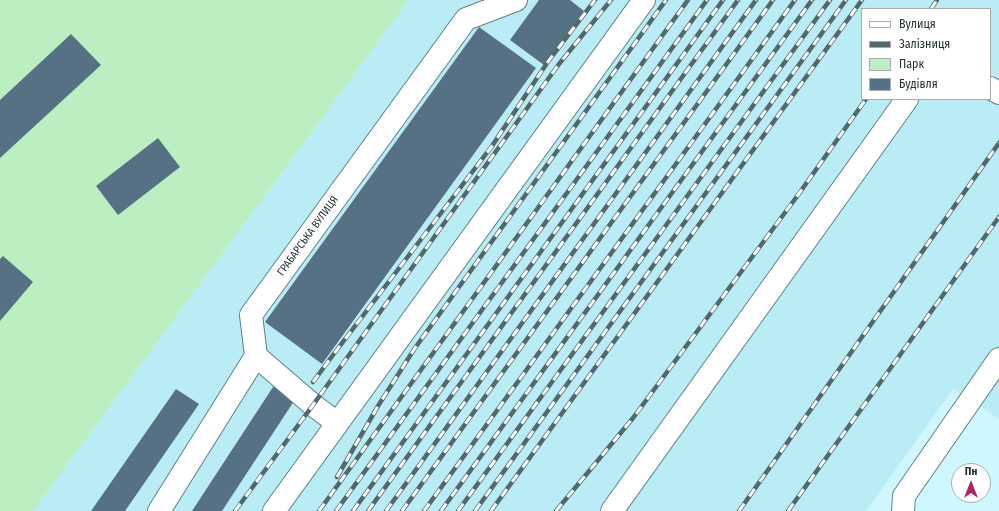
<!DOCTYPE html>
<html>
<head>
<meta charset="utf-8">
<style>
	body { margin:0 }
	#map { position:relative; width:999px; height:511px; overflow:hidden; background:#cef8fe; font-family:"Fira Sans Condensed",sans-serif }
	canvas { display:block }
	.legend { position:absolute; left:861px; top:8px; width:130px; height:92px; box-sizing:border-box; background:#fff; border:1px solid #a7adae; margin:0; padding:5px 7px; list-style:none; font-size:12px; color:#223235 }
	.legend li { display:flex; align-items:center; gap:8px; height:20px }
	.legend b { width:20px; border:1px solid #a7adae }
	.north { position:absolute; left:951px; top:463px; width:40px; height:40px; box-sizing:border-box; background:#fff; border:1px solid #a7adae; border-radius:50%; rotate:0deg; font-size:11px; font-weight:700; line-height:16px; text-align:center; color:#223235 }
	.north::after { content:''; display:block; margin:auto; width:14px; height:18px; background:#ad2261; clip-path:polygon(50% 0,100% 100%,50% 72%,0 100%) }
</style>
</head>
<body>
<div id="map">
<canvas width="999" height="511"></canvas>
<ul class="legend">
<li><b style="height:5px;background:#fff"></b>Вулиця</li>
<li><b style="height:5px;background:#51686c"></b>Залізниця</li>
<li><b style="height:11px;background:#bbefc2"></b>Парк</li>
<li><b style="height:11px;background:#567184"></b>Будівля</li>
</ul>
<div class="north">Пн</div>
</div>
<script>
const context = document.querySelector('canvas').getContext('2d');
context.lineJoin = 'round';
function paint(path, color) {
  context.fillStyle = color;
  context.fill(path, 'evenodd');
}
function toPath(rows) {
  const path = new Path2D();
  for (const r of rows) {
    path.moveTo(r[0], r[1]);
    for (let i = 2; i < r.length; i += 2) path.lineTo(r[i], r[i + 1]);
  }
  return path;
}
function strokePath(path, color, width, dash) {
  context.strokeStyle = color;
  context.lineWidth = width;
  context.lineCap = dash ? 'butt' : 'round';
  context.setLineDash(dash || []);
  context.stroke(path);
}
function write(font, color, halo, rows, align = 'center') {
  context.font = font + ' "Fira Sans Condensed",sans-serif';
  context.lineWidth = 4;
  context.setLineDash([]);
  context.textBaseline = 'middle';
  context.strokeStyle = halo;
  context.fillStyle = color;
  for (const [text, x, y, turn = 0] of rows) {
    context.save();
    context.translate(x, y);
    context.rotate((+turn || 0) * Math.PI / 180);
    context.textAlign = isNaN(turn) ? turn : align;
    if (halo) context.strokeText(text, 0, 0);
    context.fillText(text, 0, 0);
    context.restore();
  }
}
paint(toPath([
	[409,0,999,0,999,419,953,389,866,511,33,511],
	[862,9,990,9,990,99,862,99]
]), '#b9ecf5');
paint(toPath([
	[0,0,409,0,33,511,0,511]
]), '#bbefc2');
paint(toPath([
	[539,0,570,0,584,11,544,65,510,40],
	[479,27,536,68,322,364,265,322],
	[71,34,101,65,0,158,0,100],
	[158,138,180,167,118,215,96,186],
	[3,256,33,282,0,321,0,259],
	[275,384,296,398,222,511,192,511],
	[176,389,199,404,125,511,91,511]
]), '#567184');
const minor = toPath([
	[990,88,999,93],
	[256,356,313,405,337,423],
	[159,511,256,356,251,315,466,19,516,0],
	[274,511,644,0],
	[612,511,907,99],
	[903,511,904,496,999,359]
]);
strokePath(minor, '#5b8288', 24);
strokePath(minor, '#fff', 22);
const rail = toPath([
	[931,9,937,0],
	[313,382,333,355,492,146,547,63,595,0],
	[337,477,378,406,415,348,666,0],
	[235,511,313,405,559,64,611,0],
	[319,511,688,0],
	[336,511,707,0],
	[353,511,723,0],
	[368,511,738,0],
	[386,511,756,0],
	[402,511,773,0],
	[424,511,795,0],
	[441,511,812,0],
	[458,511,830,0],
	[475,511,846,0],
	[491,511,862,0],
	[556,511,633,418,798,195,866,99],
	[739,511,999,143],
	[788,511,999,217]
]);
strokePath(rail, '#51686c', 4.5);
strokePath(rail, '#fff', 3, [9]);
write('11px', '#223235', '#fff', [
	["ГРАБАРСЬКА ВУЛИЦЯ",308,236,-54]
]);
</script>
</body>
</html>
